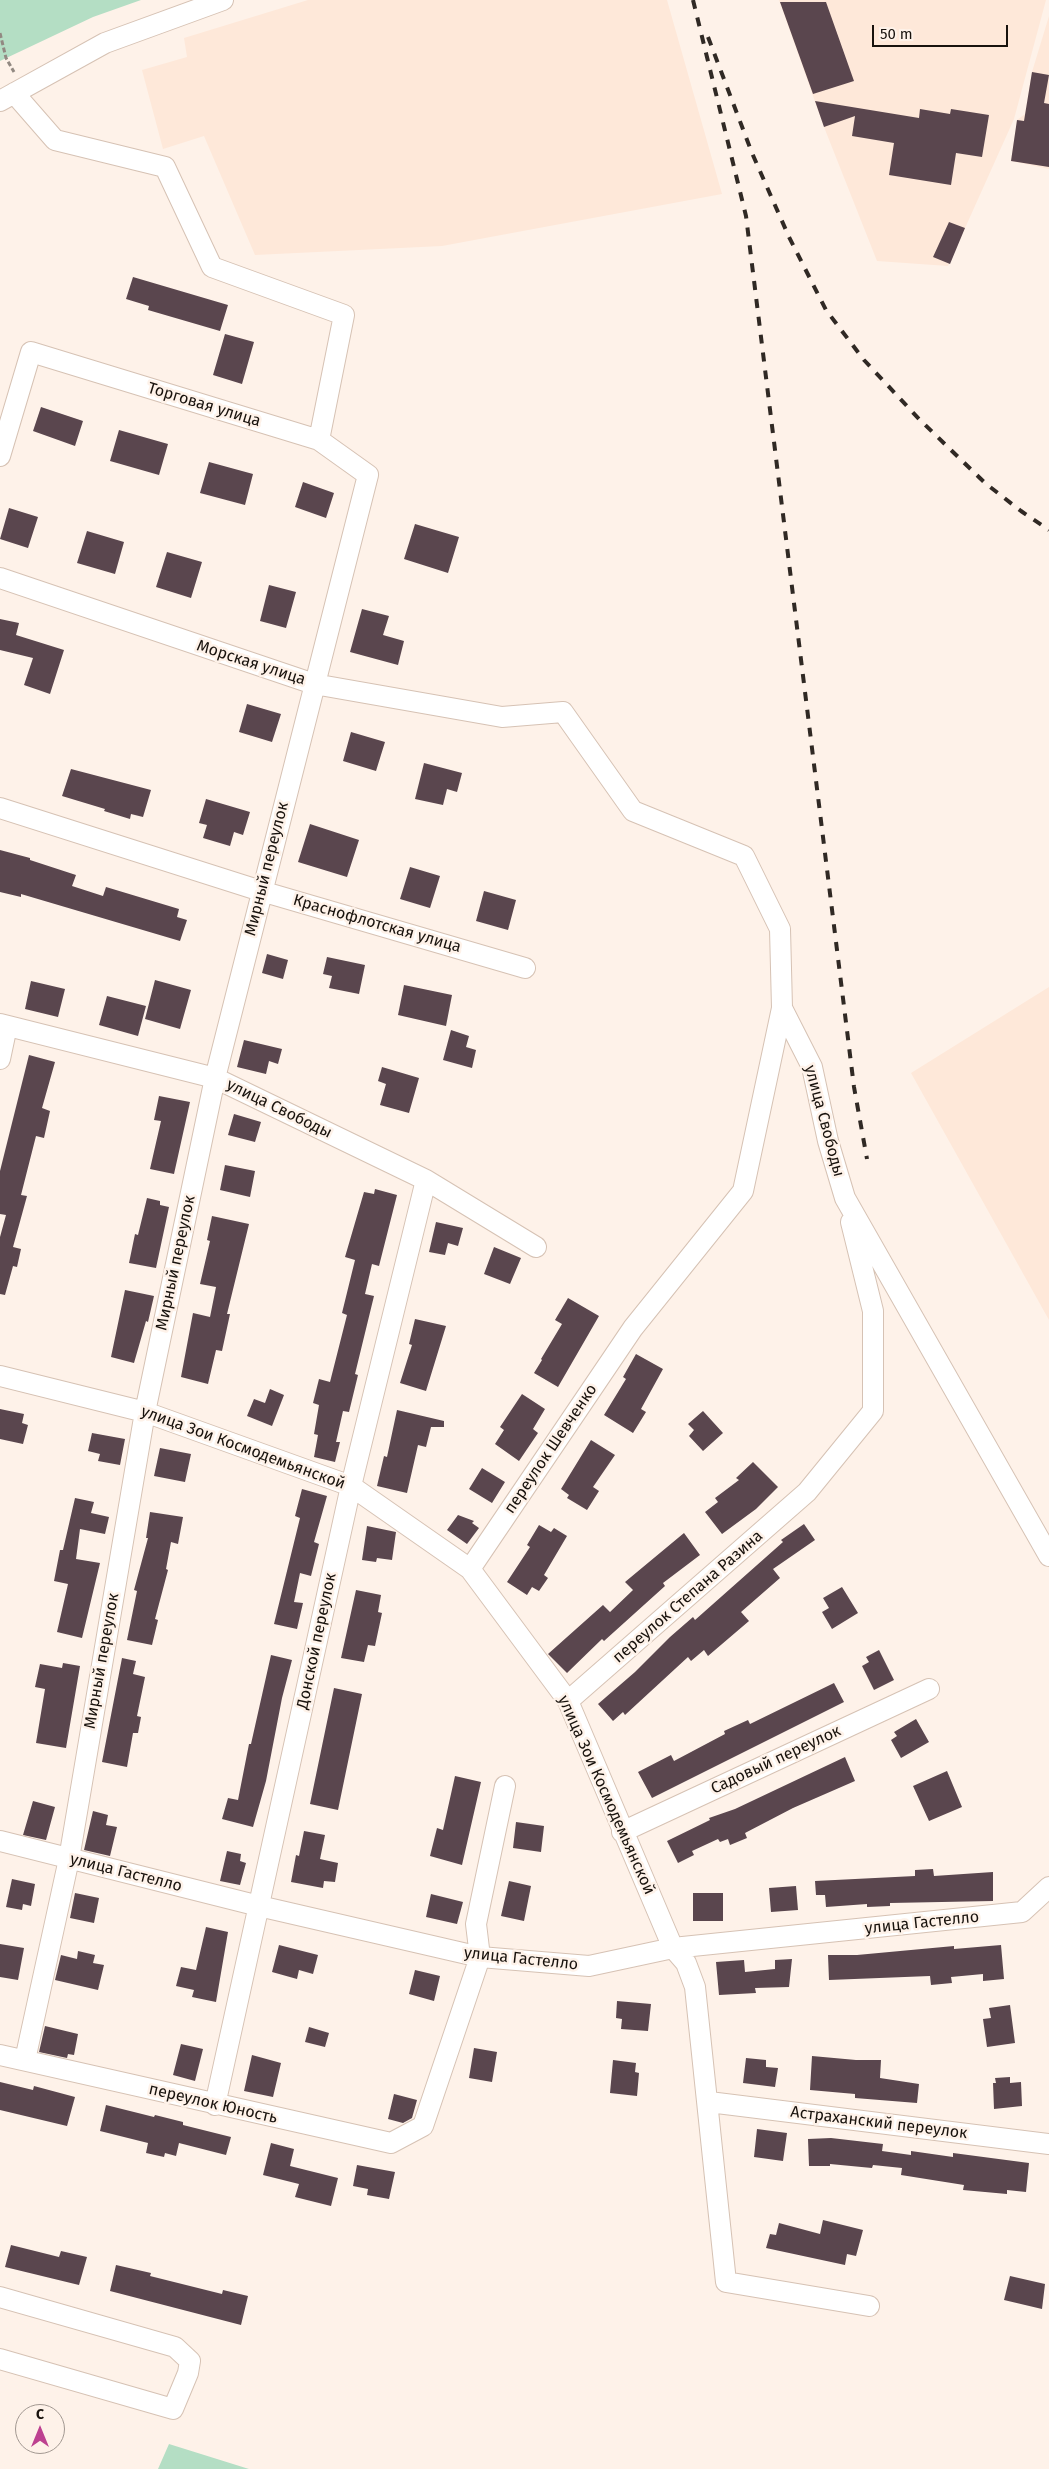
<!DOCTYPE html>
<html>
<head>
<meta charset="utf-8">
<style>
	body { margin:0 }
	#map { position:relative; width:1049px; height:2469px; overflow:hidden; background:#fef2e9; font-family:"Fira Sans",sans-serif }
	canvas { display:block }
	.north { position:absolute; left:15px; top:2404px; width:50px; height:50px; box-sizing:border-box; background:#fef2e9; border:1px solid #a29891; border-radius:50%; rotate:0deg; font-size:14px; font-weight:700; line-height:20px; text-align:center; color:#18120d }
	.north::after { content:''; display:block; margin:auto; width:18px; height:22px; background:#bd4190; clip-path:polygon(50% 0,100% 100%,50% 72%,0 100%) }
	.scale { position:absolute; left:872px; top:25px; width:136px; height:22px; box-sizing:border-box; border:2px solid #18120d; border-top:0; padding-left:6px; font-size:15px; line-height:18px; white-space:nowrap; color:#18120d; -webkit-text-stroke:4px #fef2e9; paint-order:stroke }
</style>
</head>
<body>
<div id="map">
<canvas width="1049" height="2469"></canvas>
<div class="north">С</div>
<div class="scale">50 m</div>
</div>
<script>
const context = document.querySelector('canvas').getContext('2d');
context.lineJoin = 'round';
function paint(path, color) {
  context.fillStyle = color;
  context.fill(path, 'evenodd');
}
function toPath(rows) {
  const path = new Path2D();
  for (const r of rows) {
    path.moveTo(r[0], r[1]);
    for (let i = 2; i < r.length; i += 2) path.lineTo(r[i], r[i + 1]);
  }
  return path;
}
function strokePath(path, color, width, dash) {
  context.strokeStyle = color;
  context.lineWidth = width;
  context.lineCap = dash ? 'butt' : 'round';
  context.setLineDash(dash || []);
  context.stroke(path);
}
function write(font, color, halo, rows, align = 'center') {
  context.font = font + ' "Fira Sans",sans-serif';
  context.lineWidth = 5;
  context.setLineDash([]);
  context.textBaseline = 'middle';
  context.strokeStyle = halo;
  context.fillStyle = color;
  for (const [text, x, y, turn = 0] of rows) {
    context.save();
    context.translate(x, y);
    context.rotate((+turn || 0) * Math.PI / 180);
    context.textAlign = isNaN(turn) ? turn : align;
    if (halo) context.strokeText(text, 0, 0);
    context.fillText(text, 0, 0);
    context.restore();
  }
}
paint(toPath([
	[308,0,667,0,722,194,442,246,255,255,204,136,163,149,142,70,187,57,184,38],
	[779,0,1046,0,1014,119,948,266,877,261,824,127],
	[1049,16,1049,169,1011,161,1017,120,1025,114,1032,72],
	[1049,987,1049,1320,911,1073]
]), '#fee8d9');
paint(toPath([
	[0,0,141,0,93,17,0,61],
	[169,2444,249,2469,158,2469]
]), '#b4dec4');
paint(toPath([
	[780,2,826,2,854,81,813,94],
	[1032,72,1049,75,1044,103,1049,104,1049,167,1011,161,1017,120,1024,121],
	[815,101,919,118,920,109,950,114,951,109,989,115,982,157,956,153,951,185,889,175,894,143,852,136,855,116,824,127],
	[949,222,965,228,950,264,933,257],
	[133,277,228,305,220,331,148,310,149,306,126,299],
	[225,334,254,342,242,384,213,375],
	[41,407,83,421,75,446,33,431],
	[119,430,168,444,159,475,110,461],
	[209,462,253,474,245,505,200,493],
	[303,482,334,493,326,518,295,507],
	[9,508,38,517,28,548,0,539],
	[415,524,459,537,448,573,404,559],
	[87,531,124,542,115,574,77,563],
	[167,552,202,562,191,598,156,587],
	[269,585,296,592,286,628,260,621],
	[362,609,389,616,383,635,404,641,398,665,350,652],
	[0,619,19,623,16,635,64,650,50,694,24,685,33,658,0,650],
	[247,704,281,714,272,742,239,732],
	[351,732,385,742,376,771,343,761],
	[424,763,462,773,457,792,447,789,443,805,415,799],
	[71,769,151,790,143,817,131,814,130,819,104,811,105,809,62,796],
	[206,799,250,812,243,835,234,832,230,846,203,838,207,825,199,823],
	[310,824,359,840,347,877,298,862],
	[0,850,30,858,30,860,76,875,72,886,103,896,106,887,179,909,177,917,187,920,180,941,21,894,21,897,0,892],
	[410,867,440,876,430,908,400,899],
	[484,891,516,900,508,930,476,921],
	[267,954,288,960,283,979,262,973],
	[327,957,365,965,359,994,329,988,332,976,323,974],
	[155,980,191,990,180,1029,145,1019],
	[31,981,65,989,58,1017,25,1009],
	[404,985,452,995,446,1026,398,1015],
	[107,996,146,1006,138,1036,99,1025],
	[451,1030,469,1036,466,1047,476,1050,472,1068,443,1060],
	[244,1040,282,1049,278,1064,269,1061,266,1074,237,1067],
	[29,1055,55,1062,42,1108,50,1111,44,1138,36,1136,21,1195,27,1196,13,1247,21,1249,17,1267,13,1266,5,1295,0,1294,0,1237,6,1215,0,1214,0,1171],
	[382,1067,419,1078,409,1113,380,1105,386,1084,378,1081],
	[159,1096,190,1102,174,1174,150,1169,161,1121,154,1120],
	[234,1114,261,1122,255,1142,228,1135],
	[225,1165,255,1171,250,1197,220,1190],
	[375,1189,397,1195,379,1266,372,1264,365,1294,374,1296,355,1374,358,1375,349,1412,343,1411,336,1442,340,1442,335,1462,314,1457,318,1435,314,1434,319,1405,313,1403,319,1379,330,1382,347,1315,342,1313,355,1260,345,1257,364,1192,374,1194],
	[147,1198,160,1201,160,1205,169,1207,156,1268,129,1263,135,1234,138,1235],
	[212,1216,249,1224,227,1314,230,1314,222,1351,216,1350,208,1384,181,1377,193,1313,210,1317,216,1287,200,1284,210,1241,207,1240],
	[436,1222,463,1228,458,1246,448,1243,445,1255,429,1252],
	[494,1247,521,1258,510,1284,484,1274],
	[125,1290,154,1296,148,1322,146,1321,134,1363,111,1357],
	[568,1298,599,1316,558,1387,534,1373,542,1360,541,1359,562,1324,555,1320],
	[415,1319,446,1326,426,1391,400,1383,412,1345,409,1344],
	[636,1354,663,1369,641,1409,646,1412,633,1433,604,1415,626,1379,623,1377],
	[270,1389,284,1395,272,1426,247,1416,254,1399,265,1403],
	[522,1394,545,1409,533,1429,538,1433,519,1461,495,1444,504,1430,500,1427],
	[0,1409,24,1414,22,1423,28,1425,23,1444,0,1439],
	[397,1410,444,1421,444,1427,431,1427,426,1447,418,1445,407,1493,377,1486,384,1456,387,1457],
	[703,1411,723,1433,703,1451,689,1436,694,1430,688,1424],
	[92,1433,125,1439,120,1465,98,1461,100,1454,88,1451],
	[591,1440,615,1455,593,1487,599,1491,587,1510,567,1498,569,1495,561,1489],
	[160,1448,191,1454,185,1482,154,1476],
	[753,1462,778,1487,756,1509,722,1534,705,1512,718,1502,715,1498,739,1480,736,1478],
	[482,1468,505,1482,492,1503,469,1489],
	[302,1489,327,1496,314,1542,319,1544,311,1576,300,1573,294,1602,303,1603,297,1629,274,1624,300,1518,295,1516],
	[75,1498,94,1502,91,1513,109,1517,105,1534,80,1529,76,1559,100,1563,82,1638,57,1632,68,1584,54,1581,60,1550,63,1550],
	[150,1512,183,1517,178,1544,171,1542,166,1569,168,1570,155,1619,158,1620,152,1645,127,1640,137,1591,134,1590,148,1538,146,1538],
	[458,1515,474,1521,472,1523,479,1528,467,1544,447,1530],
	[804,1524,815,1540,773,1569,780,1578,741,1612,749,1621,708,1656,704,1650,691,1661,688,1657,625,1715,623,1712,613,1721,598,1704,635,1672,670,1637,693,1617,695,1620,783,1542,781,1540],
	[539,1525,551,1532,554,1528,567,1536,544,1575,548,1578,539,1591,532,1587,527,1595,507,1582,530,1547,527,1545],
	[367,1526,396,1532,392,1560,377,1558,376,1562,362,1560],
	[684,1533,700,1555,663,1583,665,1586,604,1641,602,1639,567,1673,548,1654,603,1605,610,1612,633,1590,625,1582],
	[842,1587,858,1613,832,1629,822,1612,829,1608,823,1598],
	[356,1590,381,1595,378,1612,382,1613,375,1646,368,1645,364,1662,341,1658],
	[879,1650,894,1680,874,1690,862,1666,869,1662,866,1657],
	[271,1655,292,1660,282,1698,266,1781,253,1827,222,1819,228,1798,238,1800,249,1744,251,1744],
	[122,1658,136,1661,133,1674,145,1677,137,1716,141,1717,138,1733,133,1733,127,1767,102,1762],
	[63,1663,80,1666,66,1748,36,1743,45,1689,35,1687,40,1664,62,1668],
	[834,1683,844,1702,652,1798,638,1772,671,1755,674,1761,725,1734,724,1731,748,1720,750,1724],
	[334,1688,362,1694,338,1810,310,1804],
	[916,1719,929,1742,901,1758,891,1740,897,1736,894,1732],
	[845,1757,855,1781,793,1808,745,1833,747,1838,730,1845,728,1839,720,1842,718,1839,692,1851,694,1855,678,1863,667,1841,710,1820,709,1818,735,1809],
	[947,1771,962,1807,929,1821,913,1786],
	[455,1776,481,1782,462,1865,430,1856,437,1828,443,1830],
	[33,1801,55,1807,46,1840,23,1835],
	[93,1811,108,1815,106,1825,117,1827,110,1856,84,1850],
	[516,1822,544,1826,541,1852,513,1848],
	[304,1831,325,1835,320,1859,338,1863,335,1882,324,1881,323,1888,291,1882,296,1855,299,1856],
	[227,1851,241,1854,240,1861,246,1863,240,1885,220,1881],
	[933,1869,934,1876,993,1872,993,1901,890,1903,890,1906,867,1907,867,1904,826,1907,825,1895,816,1895,815,1881,915,1876,915,1870],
	[12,1879,35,1884,31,1906,23,1904,22,1910,6,1907],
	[509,1881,531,1886,524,1921,501,1916],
	[796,1886,798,1910,771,1912,769,1888],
	[75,1893,99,1898,94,1923,70,1918],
	[693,1893,723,1893,723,1921,693,1921],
	[431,1894,463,1902,457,1924,426,1917],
	[206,1927,228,1932,216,2002,192,1997,194,1990,176,1986,181,1967,196,1970],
	[0,1944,24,1948,18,1980,0,1977],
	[279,1945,318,1955,313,1974,299,1970,297,1979,272,1972],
	[1001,1945,1004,1979,983,1981,983,1974,951,1977,952,1983,931,1985,930,1976,829,1980,828,1955,857,1955,954,1946,954,1949],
	[78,1951,95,1955,93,1963,104,1965,98,1990,55,1980,61,1955,77,1959],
	[792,1959,789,1987,755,1988,756,1993,719,1995,716,1962,744,1960,745,1972,775,1969,775,1960],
	[415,1970,440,1976,434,2001,409,1994],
	[617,2001,651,2004,648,2031,621,2029,622,2019,616,2018],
	[1010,2005,1015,2043,987,2047,983,2019,991,2018,989,2008],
	[45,2026,78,2034,74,2055,68,2054,67,2058,39,2052],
	[309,2027,329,2033,325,2047,305,2042],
	[181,2044,203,2049,195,2081,173,2075],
	[474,2048,497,2052,492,2082,469,2078],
	[252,2055,281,2063,273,2097,244,2091],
	[812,2056,856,2060,881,2060,880,2078,919,2084,917,2103,855,2098,855,2094,810,2090],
	[746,2058,766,2060,766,2067,778,2068,775,2087,743,2083],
	[613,2060,636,2063,635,2072,639,2073,637,2096,610,2093],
	[1010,2077,1010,2083,1021,2082,1022,2106,994,2109,993,2083,996,2083,995,2078],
	[0,2082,33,2090,34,2086,75,2097,67,2126,0,2110],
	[394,2094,417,2100,412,2118,403,2123,388,2119],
	[106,2105,154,2117,155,2115,183,2122,183,2125,231,2137,226,2155,179,2143,176,2156,165,2153,164,2157,146,2153,148,2143,100,2131],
	[757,2129,787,2133,783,2161,754,2157],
	[831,2138,883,2144,882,2151,911,2155,911,2151,953,2157,953,2153,1029,2163,1026,2192,1007,2190,1007,2194,963,2190,964,2185,901,2175,902,2168,873,2165,872,2168,830,2164,830,2166,809,2166,808,2139],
	[271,2143,294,2149,290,2166,338,2178,331,2206,295,2197,299,2184,263,2175],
	[357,2165,395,2172,389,2199,367,2195,368,2189,353,2186],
	[823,2220,863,2230,856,2256,847,2254,845,2265,766,2248,770,2234,776,2235,779,2223,820,2234],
	[11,2245,59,2257,61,2251,87,2257,79,2285,5,2267],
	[116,2265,151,2273,150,2276,222,2294,223,2290,248,2296,241,2325,110,2291],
	[1010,2276,1045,2284,1042,2309,1004,2300]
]), '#5a464e');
const minor = toPath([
	[14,93,55,140,165,167,212,267,344,315,319,440],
	[0,101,105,43,223,0],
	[0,456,31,352,319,440,368,475,215,1078,145,1412,69,1859,25,2060],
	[0,578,314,684,502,717,563,712,633,811,744,856,780,929,782,1008,812,1067,828,1141,845,1198,1049,1556],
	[0,808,261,891,525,968],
	[0,1024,215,1078,426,1180,536,1247],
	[0,1059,7,1026],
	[0,1376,145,1412,351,1486,470,1569,568,1701,673,1948,686,1963,695,1987,726,2282,869,2306],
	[470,1569,633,1328,743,1191,782,1008],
	[568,1701,807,1492,873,1411,873,1311,851,1222],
	[622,1832,929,1689],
	[0,1841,259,1906,480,1957,589,1966,673,1948,1022,1912,1049,1887],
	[0,2055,391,2143,423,2126,480,1957,476,1924,505,1786],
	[709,2102,1049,2144],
	[215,2105,351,1486,426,1180],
	[0,2297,175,2347,190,2361,188,2373,173,2409,0,2359]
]);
strokePath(minor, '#d6c2b4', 22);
strokePath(toPath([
	[0,33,6,58,14,72]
]), '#928982', 3, [5, 2.5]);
strokePath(minor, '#fff', 20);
strokePath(toPath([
	[693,0,746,216,854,1087,867,1159],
	[708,37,752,153,789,237,826,310,864,360,919,419,985,483,1021,511,1049,530]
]), '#302924', 4, [9, 9]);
write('16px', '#18120d', '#fef2e9', [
	["Торговая улица",204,405,17],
	["Морская улица",251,663,18],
	["Мирный переулок",267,869,-76],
	["Краснофлотская улица",377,924,16],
	["улица Свободы",279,1109,26],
	["улица Свободы",824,1121,75],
	["Мирный переулок",176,1263,-78],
	["улица Зои Космодемьянской",243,1448,20],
	["переулок Шевченко",551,1449,-56],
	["переулок Степана Разина",688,1597,-41],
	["Донской переулок",317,1641,-78],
	["Мирный переулок",102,1661,-80],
	["Садовый переулок",776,1760,-25],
	["улица Зои Космодемьянской",606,1795,66],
	["улица Гастелло",126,1873,14],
	["улица Гастелло",922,1923,-6],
	["улица Гастелло",521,1959,6],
	["переулок Юность",213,2104,13],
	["Астраханский переулок",879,2123,7]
]);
</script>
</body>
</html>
